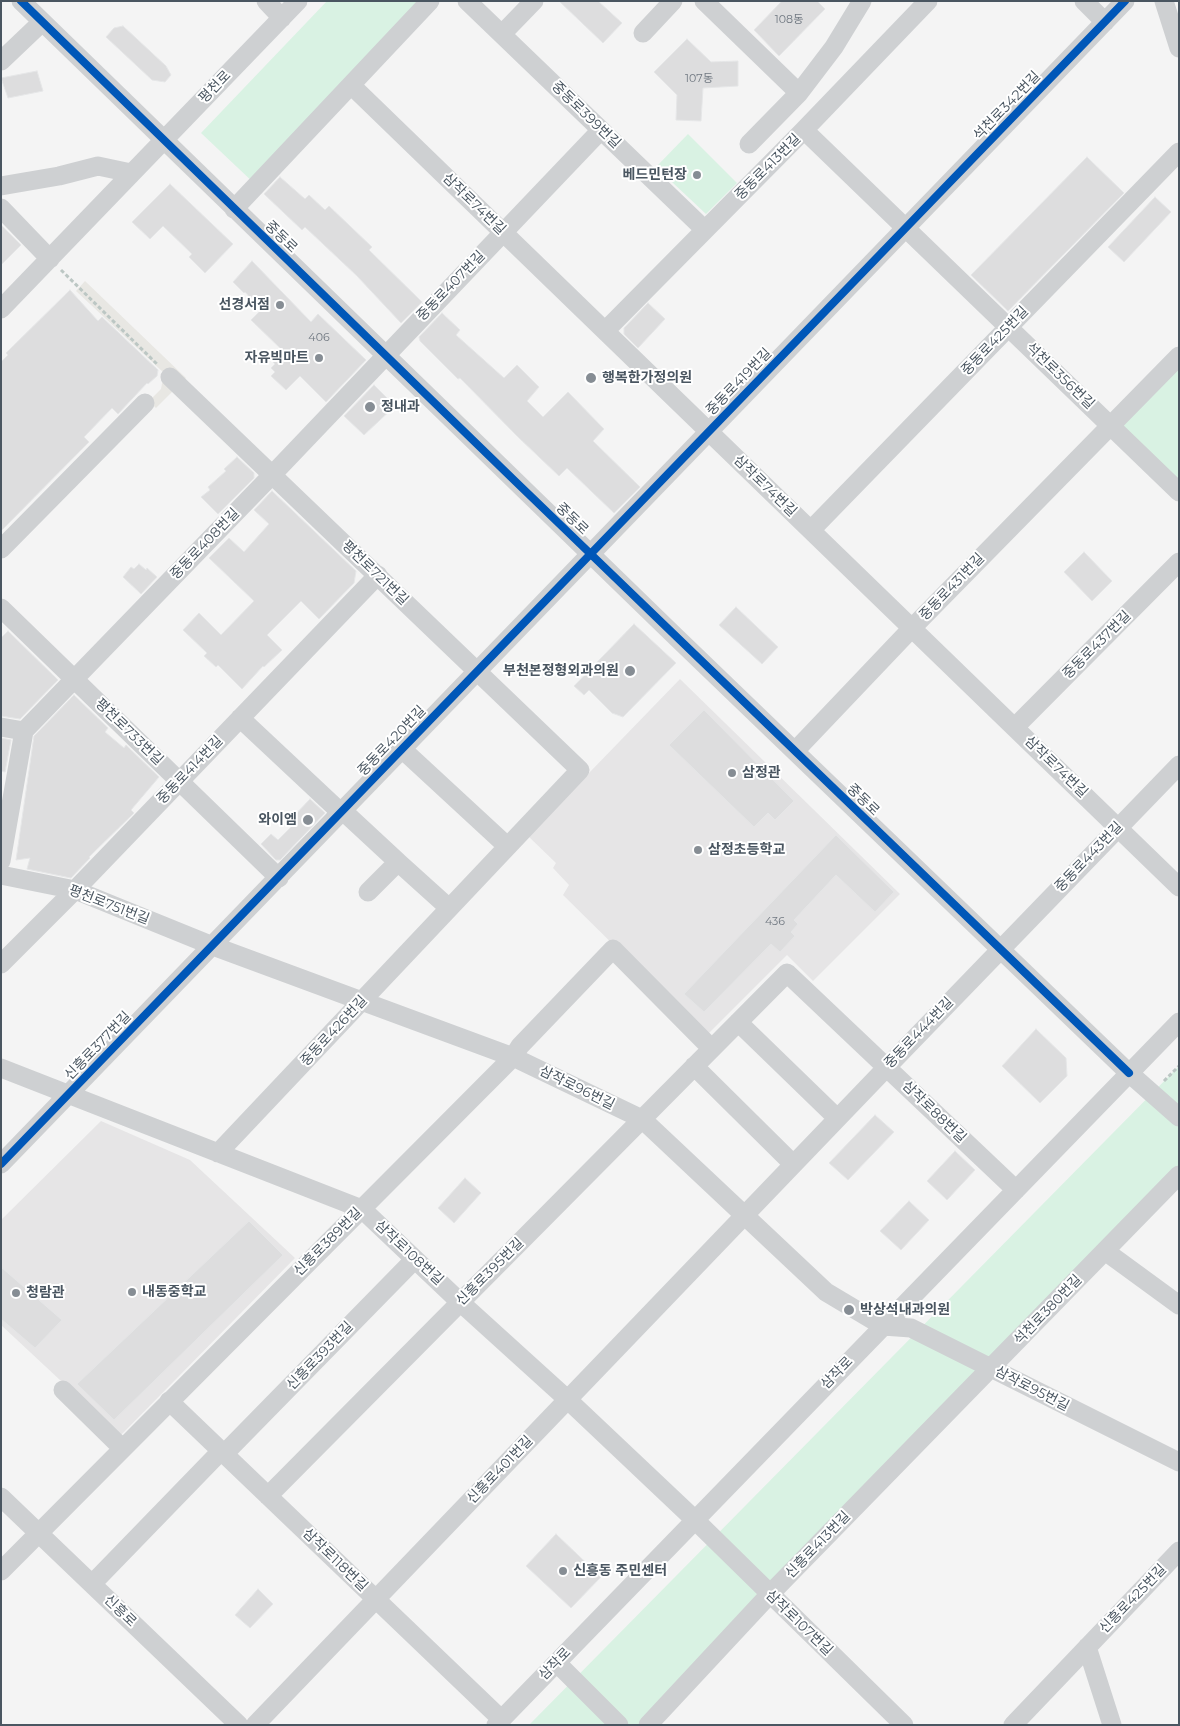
<!DOCTYPE html>
<html>
<head>
<meta charset="utf-8">
<style>
	body { margin:0 }
	#map { position:relative; width:1180px; height:1726px; overflow:hidden; background:#f4f4f4; font-family:Montserrat,sans-serif }
	canvas { display:block }
	.frame { position:absolute; inset:0; border:2px solid #4a5661; pointer-events:none }
</style>
</head>
<body>
<div id="map">
<canvas width="1180" height="1726"></canvas>
<div class="frame"></div>
</div>
<script>
const context = document.querySelector('canvas').getContext('2d');
context.lineJoin = 'round';
function paint(path, color) {
  context.fillStyle = color;
  context.fill(path, 'evenodd');
}
function toPath(rows) {
  const path = new Path2D();
  for (const r of rows) {
    path.moveTo(r[0], r[1]);
    for (let i = 2; i < r.length; i += 2) path.lineTo(r[i], r[i + 1]);
  }
  return path;
}
function strokePath(path, color, width, dash) {
  context.strokeStyle = color;
  context.lineWidth = width;
  context.lineCap = dash ? 'butt' : 'round';
  context.setLineDash(dash || []);
  context.stroke(path);
}
function write(font, color, halo, rows, align = 'center') {
  context.font = font + ' Montserrat,"Noto Sans KR",sans-serif';
  context.lineWidth = 4;
  context.setLineDash([]);
  context.textBaseline = 'middle';
  context.strokeStyle = halo;
  context.fillStyle = color;
  for (const [text, x, y, turn = 0] of rows) {
    context.save();
    context.translate(x, y);
    context.rotate((+turn || 0) * Math.PI / 180);
    context.textAlign = isNaN(turn) ? turn : align;
    if (halo) context.strokeText(text, 0, 0);
    context.fillText(text, 0, 0);
    context.restore();
  }
}
paint(toPath([
	[85,281,186,378,156,408,149,401,161,389,164,373,76,291]
]), '#e8e7e3');
paint(toPath([
	[680,679,900,894,813,981,787,955,706,1036,563,895,569,885,553,868,556,863,528,836],
	[101,1121,190,1160,295,1258,120,1436,1,1325,1,1220]
]), '#e6e5e6');
paint(toPath([
	[327,1,430,1,256,185,201,133],
	[688,134,737,183,706,214,656,167],
	[1179,356,1179,492,1111,425],
	[1179,1066,1179,1175,648,1725,529,1725]
]), '#d9f2e3');
const building = toPath([
	[559,1,598,1,622,23,603,43,559,1],
	[782,1,817,1,825,9,779,56,754,30,782,1],
	[123,26,166,66,171,75,165,82,152,80,106,37,114,28,123,26],
	[687,39,711,62,738,61,738,86,703,88,701,121,676,120,677,95,654,72,687,39],
	[37,71,43,91,8,98,1,78,37,71],
	[1087,157,1124,193,1008,311,971,275,1087,157],
	[280,177,305,199,309,195,325,210,329,206,372,247,369,250,422,302,401,323,357,276,305,227,302,230,264,194,280,177],
	[170,184,233,244,205,273,189,257,192,254,163,226,150,239,132,222,170,184],
	[1155,197,1171,212,1124,262,1108,247,1155,197],
	[1,225,21,245,1,265,1,225],
	[252,261,311,322,318,314,366,360,326,402,300,376,286,390,271,376,275,372,271,368,275,364,273,362,283,351,251,320,261,310,245,292,244,293,233,282,252,261],
	[70,290,98,321,102,317,158,370,157,376,148,384,147,383,118,414,112,408,84,437,89,442,1,531,1,362,8,355,6,353,70,290],
	[648,303,665,319,638,348,624,334,624,328,648,303],
	[442,313,460,330,456,335,504,378,517,365,539,387,527,401,543,417,568,392,604,429,593,441,640,487,614,513,567,468,559,476,518,437,460,378,458,379,420,341,419,337,442,313],
	[374,385,395,406,364,435,344,416,374,385],
	[237,457,254,473,254,478,218,514,201,497,210,490,208,487,226,471,224,469,237,457],
	[272,491,356,571,354,583,319,619,301,601,267,635,282,650,264,667,263,666,242,689,218,665,216,667,204,656,207,653,183,630,199,613,221,635,254,601,209,558,229,538,244,552,269,524,254,510,272,491],
	[1084,552,1112,581,1092,601,1064,572,1084,552],
	[139,564,146,570,147,568,157,577,141,594,123,577,131,567,134,569,139,564],
	[736,607,778,647,762,664,719,625,736,607],
	[634,624,676,663,623,717,612,713,589,690,584,695,574,686,634,624],
	[8,631,58,680,20,719,1,716,1,638,8,631],
	[74,695,108,728,105,732,124,748,126,745,159,777,131,810,134,813,89,857,90,858,71,878,27,869,30,858,16,860,34,736,74,695],
	[704,710,794,801,775,820,768,813,754,827,669,745,704,710],
	[1,738,11,740,5,772,1,771,1,738],
	[310,799,325,813,280,860,276,860,261,844,271,834,278,840,296,822,292,818,310,799],
	[836,835,894,892,875,912,836,875,794,920,798,924,791,932,795,936,780,952,771,944,704,1012,684,994,836,835],
	[1036,1029,1066,1058,1067,1076,1040,1103,1002,1066,1036,1029],
	[875,1115,894,1132,848,1180,829,1163,875,1115],
	[955,1151,975,1170,947,1200,927,1181,955,1151],
	[465,1178,481,1193,454,1223,438,1208,465,1178],
	[909,1201,929,1220,901,1250,880,1231,909,1201],
	[249,1221,283,1255,114,1420,77,1384,249,1221],
	[1,1267,62,1320,35,1348,1,1319,1,1267],
	[556,1534,601,1577,571,1608,526,1566,556,1534],
	[258,1589,273,1604,250,1628,235,1615,258,1589]
]);
paint(building, '#ddddde');
strokePath(building, '#e5e6e7', 1);
strokePath(toPath([
	[61,270,158,365],
	[1164,1081,1179,1066]
]), '#bcc7c4', 3, [4, 2.5]);
strokePath(toPath([
	[21,1,677,638,1129,1073,1179,1117],
	[266,1,282,18],
	[467,1,705,230],
	[704,1,799,93],
	[1084,1,1105,22],
	[1164,1,1179,48],
	[643,33,673,1],
	[502,34,534,1],
	[1,61,42,22],
	[351,85,1179,887],
	[804,130,1179,492],
	[749,144,799,93,834,47,862,1],
	[1,186,59,176,98,166,131,173],
	[1,208,50,259],
	[234,209,430,1],
	[1,309,298,1],
	[605,331,804,130,928,1],
	[170,377,580,770,218,1153],
	[811,530,1179,152],
	[1,549,145,403],
	[1,608,279,878],
	[240,718,335,807,343,811,398,862],
	[1,727,24,731],
	[1015,727,1179,562],
	[24,731,272,475,601,130],
	[402,749,507,846],
	[795,751,912,628,1179,356],
	[1,861,24,731],
	[1,875,75,890,213,946,513,1057,642,1119,826,1292,883,1326,911,1328,1179,1462],
	[368,892,398,862,449,908],
	[1,964,75,890,378,575],
	[738,1022,837,1118],
	[694,1066,793,1164],
	[1,1068,362,1209,460,1302,567,1399,695,1520,904,1725],
	[1,1164,1125,1],
	[1105,1251,1179,1305],
	[63,1390,122,1448],
	[169,1401,501,1719],
	[224,1454,415,1259],
	[268,1496,787,973,1016,1190],
	[1,1497,239,1725],
	[1,1571,513,1057,520,1046,613,949,711,1048],
	[92,1584,221,1451],
	[1087,1647,1112,1725],
	[557,1663,619,1725],
	[255,1725,887,1067,1179,765],
	[496,1725,1179,1022],
	[648,1725,770,1594,1179,1175],
	[1013,1725,1179,1551]
]), '#ced0d2', 19);
strokePath(toPath([
	[21,1,516,482,1129,1073],
	[1,1164,1125,1]
]), '#0057b8', 8);
for (const [x, y, r, color] of [
	[697,175,5,"#868d94"],
	[280,305,5,"#868d94"],
	[319,358,5,"#868d94"],
	[591,378,6,"#868d94"],
	[370,407,6,"#868d94"],
	[630,671,6,"#868d94"],
	[732,773,5,"#868d94"],
	[308,820,6,"#868d94"],
	[698,850,5,"#868d94"],
	[132,1292,5,"#868d94"],
	[16,1293,5,"#868d94"],
	[849,1310,6,"#868d94"],
	[563,1571,5,"#868d94"]
]) {
  const dot = new Path2D();
  dot.arc(x, y, r, 0, 2 * Math.PI);
  context.fillStyle = color;
  context.fill(dot);
  strokePath(dot, '#fff', 2);
}
write('11px', '#707881', null, [
	["108동",789,20],
	["107동",699,79],
	["406",319,338],
	["436",775,922]
]);
write('14px', '#4a5661', '#fff', [
	["평천로",215,87,-46],
	["석천로342번길",1007,106,-46],
	["중동로399번길",586,115,44],
	["중동로413번길",768,167,-45],
	["삼작로74번길",474,204,44],
	["중동로",281,237,44],
	["중동로407번길",451,286,-46],
	["중동로425번길",995,341,-46],
	["석천로356번길",1060,376,44],
	["중동로419번길",739,382,-46],
	["삼작로74번길",765,486,44],
	["중동로",572,519,44],
	["중동로408번길",205,544,-46],
	["평천로721번길",375,573,44],
	["중동로431번길",952,587,-46],
	["중동로437번길",1097,645,-45],
	["평천로733번길",129,732,44],
	["중동로420번길",392,741,-46],
	["삼작로74번길",1056,767,44],
	["중동로414번길",190,770,-46],
	["중동로",863,800,44],
	["중동로443번길",1089,857,-46],
	["평천로751번길",109,905,21],
	["중동로426번길",334,1031,-47],
	["중동로444번길",919,1033,-46],
	["신흥로377번길",98,1046,-46],
	["삼작로96번길",577,1088,26],
	["삼작로88번길",934,1112,44],
	["신흥로389번길",328,1242,-45],
	["삼작로108번길",409,1253,43],
	["신흥로395번길",490,1272,-45],
	["석천로380번길",1048,1310,-46],
	["신흥로393번길",320,1356,-46],
	["삼작로",837,1373,-46],
	["삼작로95번길",1032,1389,27],
	["신흥로401번길",500,1470,-46],
	["신흥로413번길",818,1545,-46],
	["삼작로118번길",335,1560,44],
	["신흥로425번길",1133,1599,-46],
	["신흥로",120,1611,44],
	["삼작로107번길",799,1623,44],
	["삼작로",555,1664,-46]
]);
write('bold 14px', '#4a5661', '#fff', [
	["베드민턴장",687,175,"right"],
	["선경서점",270,305,"right"],
	["자유빅마트",309,358,"right"],
	["행복한가정의원",602,378],
	["정내과",381,407],
	["부천본정형외과의원",619,671,"right"],
	["삼정관",742,773],
	["와이엠",297,820,"right"],
	["삼정초등학교",708,850],
	["내동중학교",142,1292],
	["청람관",26,1293],
	["박상석내과의원",860,1310],
	["신흥동 주민센터",573,1571]
], 'left');
</script>
</body>
</html>
